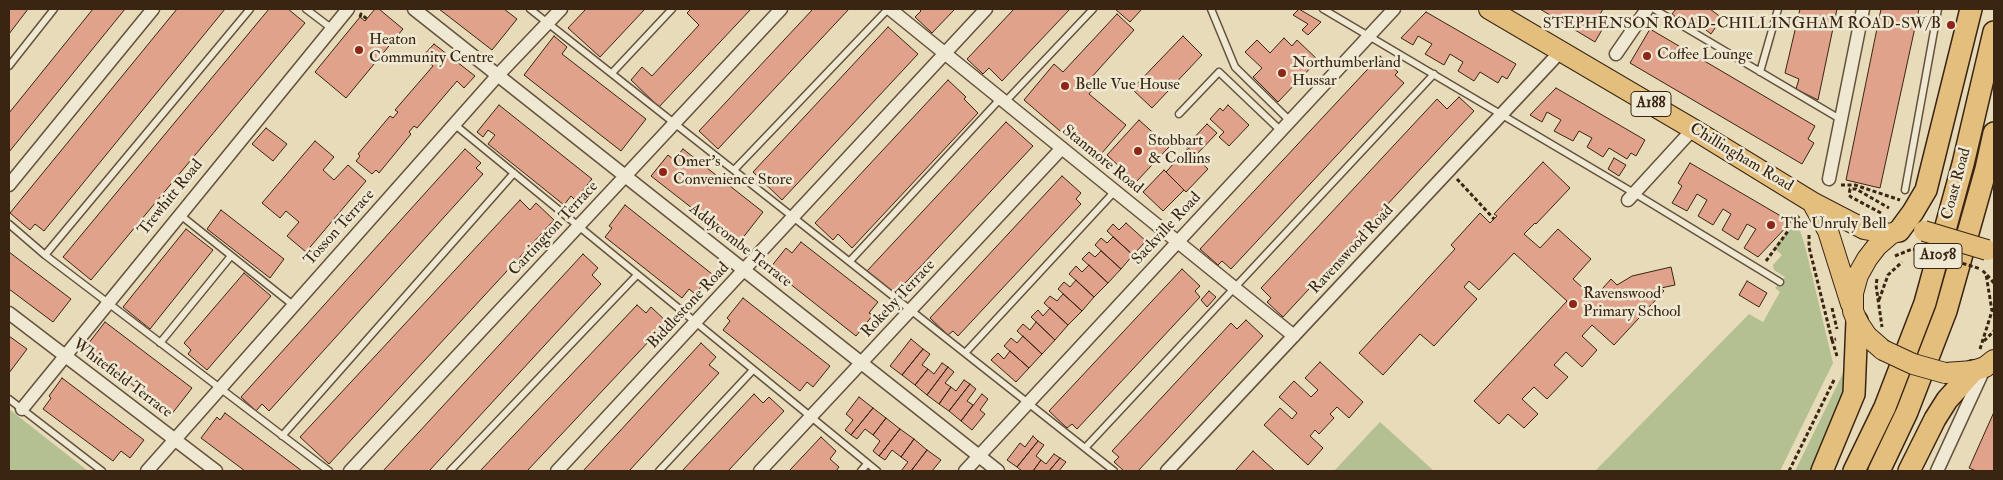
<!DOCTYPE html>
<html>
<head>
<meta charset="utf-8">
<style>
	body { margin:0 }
	#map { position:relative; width:2003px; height:480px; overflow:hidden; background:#e7dbba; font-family:"IM FELL Double Pica",serif }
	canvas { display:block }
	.frame { position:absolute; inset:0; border:10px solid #392512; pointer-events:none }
</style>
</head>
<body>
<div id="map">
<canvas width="2003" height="480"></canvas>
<div class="frame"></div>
</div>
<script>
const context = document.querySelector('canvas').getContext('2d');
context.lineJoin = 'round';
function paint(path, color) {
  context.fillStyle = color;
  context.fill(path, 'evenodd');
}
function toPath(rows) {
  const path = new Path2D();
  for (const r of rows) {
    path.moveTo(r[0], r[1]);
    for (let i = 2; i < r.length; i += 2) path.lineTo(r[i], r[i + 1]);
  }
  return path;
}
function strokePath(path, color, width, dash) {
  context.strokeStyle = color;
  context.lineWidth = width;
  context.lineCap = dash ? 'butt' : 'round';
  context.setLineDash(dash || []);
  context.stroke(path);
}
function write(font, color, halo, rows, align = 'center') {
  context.font = font + ' "IM FELL Double Pica",serif';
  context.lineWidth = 5;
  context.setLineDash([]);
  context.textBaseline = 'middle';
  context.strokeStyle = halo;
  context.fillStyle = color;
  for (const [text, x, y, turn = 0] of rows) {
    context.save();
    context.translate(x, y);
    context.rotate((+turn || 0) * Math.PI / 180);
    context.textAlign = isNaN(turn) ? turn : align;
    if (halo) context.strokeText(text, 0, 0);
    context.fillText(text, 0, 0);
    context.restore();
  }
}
paint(toPath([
	[1797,221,1805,246,1833,363,1780,471,1595,471,1749,314,1763,322,1780,292,1775,288,1785,277,1774,270,1773,265,1782,255,1774,248],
	[1849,361,1849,379,1816,471,1795,471],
	[9,409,88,471,9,471],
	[1380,422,1434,471,1334,471]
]), '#b4c091');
const building = toPath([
	[9,9,28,9,9,34,9,9],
	[93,9,125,9,9,152,9,113,93,9],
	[177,9,225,9,44,231,35,224,30,230,10,213,177,9],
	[269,9,288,9,305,23,91,280,63,257,269,9],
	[375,9,379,9,403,29,346,98,315,72,360,17,365,21,375,9],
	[439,9,504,9,517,19,492,50,439,9],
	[586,9,645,9,600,57,568,28,586,9],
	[691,9,751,9,659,107,631,80,642,67,652,76,699,25,687,13,691,9],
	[813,9,849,9,718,149,699,131,813,9],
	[919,9,955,9,932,33,915,17,921,11,919,9],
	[1014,9,1070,9,1002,81,989,68,983,74,967,59,1014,9],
	[1115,9,1142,9,1130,22,1115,9],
	[1299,9,1321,22,1308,35,1302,30,1308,24,1293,15,1299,9],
	[1540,9,1603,9,1599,16,1607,21,1595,42,1540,9],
	[1676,9,1710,9,1722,18,1711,34,1696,22,1691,28,1672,14,1676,9],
	[1800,9,1837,9,1818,100,1796,89,1799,79,1785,73,1800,9],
	[1881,9,1919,9,1880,188,1846,180,1881,9],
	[1426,12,1516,64,1507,79,1502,76,1498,83,1480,72,1474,81,1458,71,1463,62,1450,54,1444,65,1425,54,1432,44,1418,36,1413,45,1401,38,1426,12],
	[1117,14,1134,30,1090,79,1094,83,1094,88,1089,94,1126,125,1095,161,1024,100,1054,64,1063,72,1117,14],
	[888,27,918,54,782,200,753,172,888,27],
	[1650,29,1815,126,1808,139,1814,143,1802,164,1630,63,1650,29],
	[554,36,567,47,562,54,646,119,621,151,524,75,554,36],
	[1183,36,1202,55,1152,108,1132,89,1183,36],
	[1284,38,1292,46,1297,40,1318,60,1278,102,1253,77,1262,68,1245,52,1257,40,1270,53,1284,38],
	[434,44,475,76,464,88,457,81,417,128,414,126,409,132,411,134,379,173,376,170,372,174,356,161,360,156,358,154,390,116,393,118,398,112,395,110,433,66,422,57,434,44],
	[1380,56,1398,72,1395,75,1404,83,1231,269,1222,261,1218,265,1200,249,1380,56],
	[948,80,966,97,964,99,978,113,852,248,838,234,833,240,815,223,948,80],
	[1556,88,1645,140,1636,156,1631,153,1627,159,1609,148,1603,157,1587,147,1592,138,1579,131,1573,141,1554,131,1561,120,1547,112,1542,122,1530,115,1556,88],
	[1459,97,1474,111,1283,317,1267,302,1271,298,1261,288,1437,99,1447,109,1459,97],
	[499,105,592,179,575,200,571,196,564,205,488,144,495,135,488,130,483,137,477,132,499,105],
	[1228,105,1249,125,1229,146,1219,137,1224,132,1210,119,1220,108,1223,111,1228,105],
	[1139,120,1169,147,1136,182,1107,155,1139,120],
	[1006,122,1033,146,894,295,867,271,1006,122],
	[1207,124,1217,133,1196,155,1186,146,1207,124],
	[266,128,287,144,273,161,252,144,266,128],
	[315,141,334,157,323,170,334,180,348,165,366,181,306,252,287,236,299,222,286,211,280,218,262,203,315,141],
	[465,149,481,163,476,168,483,174,269,411,262,404,256,411,241,397,465,149],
	[683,149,763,212,738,244,651,176,668,155,674,160,683,149],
	[1187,149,1208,169,1186,192,1166,172,1187,149],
	[1614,158,1626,165,1619,176,1608,169,1614,158],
	[1543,162,1570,188,1536,224,1535,223,1524,234,1540,248,1558,229,1591,259,1573,279,1594,298,1611,279,1617,285,1632,276,1671,267,1675,285,1661,288,1664,291,1614,345,1592,325,1582,336,1597,350,1582,367,1566,352,1554,365,1568,377,1547,399,1534,387,1522,399,1538,414,1524,428,1508,414,1499,424,1474,401,1567,301,1514,253,1479,290,1469,281,1464,287,1477,299,1434,346,1420,334,1383,375,1359,353,1455,249,1451,245,1480,213,1490,223,1497,216,1494,214,1543,162],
	[1690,163,1791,222,1758,257,1744,248,1756,229,1747,224,1738,240,1722,230,1731,214,1723,209,1713,225,1698,216,1707,200,1697,194,1687,211,1672,203,1682,186,1678,183,1690,163],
	[1164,170,1184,190,1163,211,1143,192,1164,170],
	[1062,176,1081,193,1076,199,1081,204,958,336,953,331,948,335,930,318,1062,176],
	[520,200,530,210,536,203,554,220,329,464,300,437,520,200],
	[625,205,712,274,695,294,689,289,682,298,605,237,612,228,609,226,625,205],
	[221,210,284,259,270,278,207,229,221,210],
	[1126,223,1146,241,1133,255,1107,231,1113,224,1119,230,1126,223],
	[186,229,213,250,150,329,123,307,186,229],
	[1113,237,1133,255,1121,269,1095,245,1101,238,1107,243,1113,237],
	[801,242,878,302,869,313,873,315,856,336,770,268,786,248,792,253,801,242],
	[1101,251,1121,269,1108,283,1082,259,1089,252,1095,257,1101,251],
	[9,252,71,299,53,322,9,289,9,252],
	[583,254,598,268,592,275,601,284,429,471,383,471,583,254],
	[1089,265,1108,283,1094,297,1069,274,1076,266,1082,272,1089,265],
	[1182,269,1200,286,1195,291,1200,297,1077,429,1072,424,1067,428,1049,411,1182,269],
	[244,273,271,296,207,370,188,354,191,350,184,343,244,273],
	[1076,280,1094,297,1082,311,1058,289,1064,282,1070,287,1076,280],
	[1747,281,1767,293,1759,307,1739,295,1747,281],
	[1209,291,1216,297,1207,307,1201,300,1209,291],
	[1063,294,1082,311,1068,325,1044,303,1050,296,1057,301,1063,294],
	[743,298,830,366,813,387,807,382,800,391,723,330,730,321,727,318,743,298],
	[637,305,646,313,651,307,667,322,527,471,480,471,637,305],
	[1050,308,1068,325,1055,340,1031,317,1038,310,1043,316,1050,308],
	[1246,320,1263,336,1138,471,1124,471,1114,462,1119,457,1112,451,1231,323,1237,329,1246,320],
	[105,322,192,388,171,415,85,348,105,322],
	[1036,322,1055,340,1042,354,1017,331,1023,324,1030,330,1036,322],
	[9,336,27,349,9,373,9,336],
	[1023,336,1042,354,1029,368,1004,346,1011,338,1017,343,1023,336],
	[911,339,923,349,902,375,890,366,911,339],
	[701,343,716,357,709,365,719,373,629,471,583,471,701,343],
	[923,349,930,354,922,365,928,369,915,385,902,375,923,349],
	[1010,351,1029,368,1016,382,991,360,998,353,1004,359,1010,351],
	[1320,362,1363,402,1349,418,1337,407,1330,414,1334,418,1319,434,1315,430,1310,436,1323,448,1308,465,1264,425,1280,408,1292,419,1297,413,1279,397,1294,381,1311,397,1318,390,1305,378,1320,362],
	[942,363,948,367,927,395,915,385,928,369,934,374,942,363],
	[948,367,954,372,945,383,951,387,939,404,927,395,948,367],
	[62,378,144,440,130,458,121,451,113,461,43,409,51,398,49,396,62,378],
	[964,380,970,384,949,411,939,404,951,387,956,391,964,380],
	[970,384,976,389,967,401,973,405,961,421,949,411,970,384],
	[754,394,763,403,769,397,784,411,728,471,682,471,754,394],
	[982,394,988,399,980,410,985,414,972,430,961,421,982,394],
	[859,397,873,408,851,435,845,430,853,420,846,414,859,397],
	[873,408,886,418,873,435,865,429,857,439,851,435,873,408],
	[1994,412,1994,471,1976,471,1969,468,1994,412],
	[225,413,302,471,245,471,201,438,217,417,220,420,225,413],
	[886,418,900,429,879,456,873,451,880,441,873,435,886,418],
	[900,429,914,439,901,457,892,450,885,460,879,456,900,429],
	[1033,436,1038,441,1017,467,1007,460,1020,443,1025,447,1033,436],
	[821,437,836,451,830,459,839,467,836,471,789,471,821,437],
	[914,439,927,450,911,471,901,471,908,462,901,457,914,439],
	[1038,441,1044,445,1036,456,1041,460,1033,471,1022,471,1017,467,1038,441],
	[927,450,941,460,932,471,911,471,927,450],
	[1253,451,1275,471,1235,471,1253,451],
	[1054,454,1060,458,1049,471,1033,471,1041,460,1046,464,1054,454],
	[1060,458,1066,462,1059,471,1049,471,1060,458]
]);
paint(building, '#e0a28b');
strokePath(building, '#392512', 1);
const service = toPath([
	[306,9,331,28],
	[530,9,1114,471],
	[1211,9,1235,67,1290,121],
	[1323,9,1634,193,1780,282],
	[1654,9,1840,119],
	[9,66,54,9],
	[1760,72,1778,9],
	[612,73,672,9],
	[1005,102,1093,9],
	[1179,114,1219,72,1281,131],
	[454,124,877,471],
	[734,170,888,9],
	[1905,190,1938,9],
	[179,214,293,305],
	[9,224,45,255,329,471],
	[45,255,250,9],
	[850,261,1001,98],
	[160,343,231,256],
	[965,353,1115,191],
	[9,399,102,471],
	[282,436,514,173],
	[1085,448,1434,74],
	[450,471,637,275],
	[659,471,753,370],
	[861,471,867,464]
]);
const minor = toPath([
	[414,9,998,471],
	[890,9,1294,336],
	[1616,54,1647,9],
	[1829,179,1863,9],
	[9,185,153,9],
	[1628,200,1693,129],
	[9,313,216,471],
	[22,409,348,9],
	[147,471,498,75,561,9],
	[350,471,781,9],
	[557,471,986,9],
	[760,471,1062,148],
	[965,471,1394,9],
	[1167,471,1561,51],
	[1937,471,1985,367]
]);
const primary = toPath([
	[1489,9,1693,129,1812,202,1864,229,1891,234],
	[1812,202,1828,231,1851,304],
	[1883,350,1867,336,1857,321,1853,311,1853,293,1858,275,1867,259,1877,246,1891,234,1898,231],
	[1945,373,1973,371,1985,367,1994,360]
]);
const trunk = toPath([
	[1899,231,1913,212,1926,190,1971,9],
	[1822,471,1854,394,1857,321],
	[1854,471,1885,407,1925,303,1963,164,1994,32],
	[1879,471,1907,412,1946,311,1986,169,1994,133],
	[1909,471,1935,419,1947,400,1973,371]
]);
strokePath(service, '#64523c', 9);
strokePath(minor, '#64523c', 15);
strokePath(primary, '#392512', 22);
strokePath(trunk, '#392512', 24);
strokePath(toPath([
	[360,17,361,14,367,19],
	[1457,179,1494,219],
	[1841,185,1855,185,1900,200],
	[1881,213,1851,197,1849,195,1850,189,1856,189,1889,208],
	[1809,235,1809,247,1832,340,1836,339],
	[1895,256,1912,249,1919,250],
	[1766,261,1799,216],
	[1987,275,1994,283],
	[1877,279,1876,285,1882,327],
	[1879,300,1888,275,1902,262],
	[1832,308,1837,329],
	[1832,340,1837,356],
	[1984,341,1994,331],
	[1980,349,1992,311,1986,274,1981,269],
	[1789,471,1835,378]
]), '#392512', 3, [4, 2.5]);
strokePath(service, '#efe8d2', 6);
strokePath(minor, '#efe8d2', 12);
strokePath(primary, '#e4be7d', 20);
strokePath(trunk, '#e4be7d', 21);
const primaryBridge = toPath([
	[1924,231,1987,250],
	[1883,350,1913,364,1945,373]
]);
strokePath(primaryBridge, '#392512', 22, []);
strokePath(toPath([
	[1919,250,1981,269]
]), '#392512', 3, [4, 2.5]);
strokePath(primaryBridge, '#e4be7d', 20);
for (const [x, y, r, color] of [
	[1951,25,5,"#8f2418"],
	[359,50,5,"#8f2418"],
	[1647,56,5,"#8f2418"],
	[1282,73,5,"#8f2418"],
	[1065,86,5,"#8f2418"],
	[1138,151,5,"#8f2418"],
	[663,172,5,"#8f2418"],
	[1771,225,5,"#8f2418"],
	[1573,304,5,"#8f2418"]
]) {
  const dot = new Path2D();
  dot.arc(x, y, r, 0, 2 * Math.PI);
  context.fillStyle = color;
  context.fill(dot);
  strokePath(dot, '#efe8d2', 2);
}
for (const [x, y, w] of [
	[1651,104,40],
	[1938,256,48]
]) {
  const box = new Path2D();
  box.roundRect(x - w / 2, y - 12.5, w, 25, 4);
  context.fillStyle = '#efe8d2';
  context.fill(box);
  strokePath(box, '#392512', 1);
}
write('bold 15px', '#392512', null, [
	["A188",1651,104],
	["A1058",1938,256]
]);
write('16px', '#392512', '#efe8d2', [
	["STEPHENSON ROAD-CHILLINGHAM ROAD-SW/B",1941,25,"right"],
	["Heaton",369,41],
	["Community Centre",369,59],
	["Coffee Lounge",1657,56],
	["Northumberland",1292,64],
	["Hussar",1292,82],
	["Belle Vue House",1075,86],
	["Stobbart",1148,142],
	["& Collins",1148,160],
	["Omer's",673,163],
	["Convenience Store",673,181],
	["The Unruly Bell",1781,225],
	["Ravenswood",1583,295],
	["Primary School",1583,313]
], 'left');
write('16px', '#392512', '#efe8d2', [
	["Chillingham Road",1741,158,31],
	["Stanmore Road",1102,160,39],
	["Coast Road",1957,184,-75],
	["Trewhitt Road",171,198,-51],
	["Tosson Terrace",340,228,-48],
	["Cartington Terrace",554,229,-47],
	["Sackville Road",1167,229,-47],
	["Addycombe Terrace",740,246,38],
	["Ravenswood Road",1352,250,-47],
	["Rokeby Terrace",899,299,-47],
	["Biddlestone Road",689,306,-47],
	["Whitefield Terrace",122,379,37]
]);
</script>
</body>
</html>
